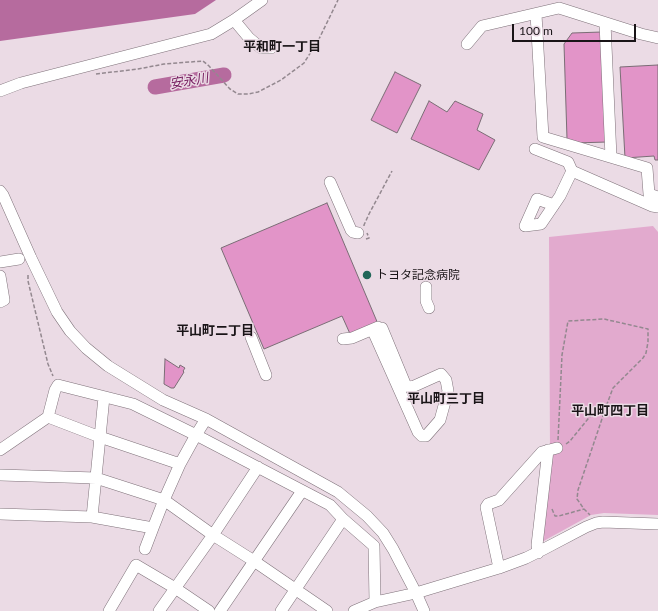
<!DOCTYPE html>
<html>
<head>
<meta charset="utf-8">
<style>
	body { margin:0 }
	#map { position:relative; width:658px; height:611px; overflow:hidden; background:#ebdbe5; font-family:Lato,sans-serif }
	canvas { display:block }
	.scale { position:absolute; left:512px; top:24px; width:124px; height:18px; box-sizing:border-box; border:2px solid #191417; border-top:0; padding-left:5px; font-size:12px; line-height:14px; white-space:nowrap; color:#191417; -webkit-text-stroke:3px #ebdbe5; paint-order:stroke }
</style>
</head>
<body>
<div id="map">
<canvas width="658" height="611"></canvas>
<div class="scale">100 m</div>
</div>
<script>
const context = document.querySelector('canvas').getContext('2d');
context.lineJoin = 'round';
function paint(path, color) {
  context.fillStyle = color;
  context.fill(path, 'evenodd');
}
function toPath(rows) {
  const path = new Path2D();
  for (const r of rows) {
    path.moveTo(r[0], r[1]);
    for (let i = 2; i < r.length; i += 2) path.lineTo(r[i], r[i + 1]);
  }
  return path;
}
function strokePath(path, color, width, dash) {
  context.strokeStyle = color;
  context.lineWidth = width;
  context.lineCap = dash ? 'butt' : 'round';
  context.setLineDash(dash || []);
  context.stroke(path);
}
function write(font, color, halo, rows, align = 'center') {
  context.font = font + ' Lato,"Noto Sans JP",sans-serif';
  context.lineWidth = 3;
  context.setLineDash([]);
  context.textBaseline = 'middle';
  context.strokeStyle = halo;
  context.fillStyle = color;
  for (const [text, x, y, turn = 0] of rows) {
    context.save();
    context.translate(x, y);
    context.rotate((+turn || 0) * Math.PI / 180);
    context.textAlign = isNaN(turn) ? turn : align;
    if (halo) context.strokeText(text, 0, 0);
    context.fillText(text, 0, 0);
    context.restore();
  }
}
paint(toPath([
	[653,226,658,232,658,515,604,513,591,515,540,543,550,452,549,237]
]), '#e2aace');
paint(toPath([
	[0,0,216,0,195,14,0,41]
]), '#b66b9e');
strokePath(toPath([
	[155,87,224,75]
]), '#b66b9e', 15);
const building = toPath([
	[602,32,607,142,574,143,567,139,564,44,572,33,602,32],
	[658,65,658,160,655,160,654,156,625,158,620,67,658,65],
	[395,72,421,85,397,133,371,120,395,72],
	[429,101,447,112,455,101,483,114,477,130,495,140,479,170,411,139,429,101],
	[327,203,378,324,351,336,342,316,264,349,221,248,327,203],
	[165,359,179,368,180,365,185,368,183,371,184,372,174,388,171,388,164,384,165,359]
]);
paint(building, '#e294c8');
strokePath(building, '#7a6d75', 1);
const minor = toPath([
	[536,14,543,137,647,168,649,194,658,197],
	[234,20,249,38,261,48,271,48],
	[605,23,611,157],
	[467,44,482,26,559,8,641,34,658,38],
	[0,91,21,83,211,34,234,20,262,0],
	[535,149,568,162,572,171,652,206,658,207],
	[330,182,351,230,353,232,358,233],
	[0,191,3,195,31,258,57,312,70,331,86,348,108,366,163,400,206,419,338,492,367,516,383,533,393,549,416,593,424,611],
	[554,205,537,199,525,226,541,224,560,196,572,171],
	[0,262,19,259],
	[0,276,4,300,0,302],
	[426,287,426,301,429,308],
	[373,331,418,432,422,436,426,436,440,420,448,391,446,380,441,374,412,387,406,386,382,328],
	[251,337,266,375],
	[343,339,352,338,378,327],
	[48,417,100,437,180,464],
	[0,450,48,417,55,390,58,385,133,404,196,435,330,505,343,519,374,546,375,602],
	[0,475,96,478,164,500,213,535,254,561,327,611],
	[0,514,92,517,153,528,164,500,180,464,196,435,206,419],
	[92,517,104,397],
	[145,549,153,528],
	[538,553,537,545,548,450],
	[499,568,486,507,488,504,499,500,542,452,557,448],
	[109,611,136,565,175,588,209,611],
	[159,611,213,535,258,467],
	[220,611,302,491],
	[281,611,343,519],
	[354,611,375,602,416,593,499,568,526,558,544,549,586,527,596,523,603,522,658,524]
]);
strokePath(minor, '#7f727a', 12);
strokePath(toPath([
	[96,74,138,69,164,64,203,61,209,66,230,89,238,94,248,94,258,92,281,80,304,63,319,39,338,0],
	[364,226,364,225,369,214,392,171],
	[366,239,369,238,367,233],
	[28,275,28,281,48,364,53,376],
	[558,440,562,355,568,321,604,319,648,329,648,342,646,353,643,358,613,388,607,404,578,490,577,499,584,509,590,515],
	[566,444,570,441,592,414,607,404],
	[552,509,555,516,559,516,584,509]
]), '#93888f', 1.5, [4, 2]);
strokePath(minor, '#fff', 11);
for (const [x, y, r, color] of [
	[367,275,5,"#216658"]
]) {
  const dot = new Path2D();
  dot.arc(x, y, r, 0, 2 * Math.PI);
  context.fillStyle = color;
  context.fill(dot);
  strokePath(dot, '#ebdbe5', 1.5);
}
write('12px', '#191417', '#ebdbe5', [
	["トヨタ記念病院",376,275]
], 'left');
write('bold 13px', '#191417', '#ebdbe5', [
	["平和町一丁目",282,47],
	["平山町二丁目",215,331],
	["平山町三丁目",446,399],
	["平山町四丁目",610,411]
]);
write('italic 13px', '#73185c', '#ebdbe5', [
	["安永川",189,81,-10]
]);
</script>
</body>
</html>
